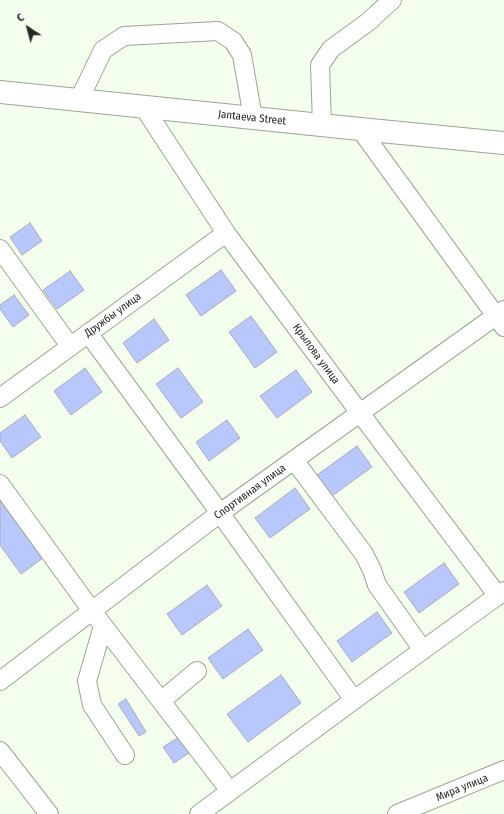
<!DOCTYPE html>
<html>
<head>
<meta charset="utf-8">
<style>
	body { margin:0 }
	#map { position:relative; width:504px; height:814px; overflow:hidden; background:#f4ffed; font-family:"Fira Sans Condensed",sans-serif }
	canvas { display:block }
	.north { position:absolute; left:8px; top:8px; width:40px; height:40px; -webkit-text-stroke:3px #fff; paint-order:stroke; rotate:324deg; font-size:11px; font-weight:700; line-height:16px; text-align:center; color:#252923 }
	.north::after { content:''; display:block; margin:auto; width:14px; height:18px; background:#252923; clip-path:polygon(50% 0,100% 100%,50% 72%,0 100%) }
</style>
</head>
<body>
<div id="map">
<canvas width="504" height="814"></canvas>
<div class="north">С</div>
</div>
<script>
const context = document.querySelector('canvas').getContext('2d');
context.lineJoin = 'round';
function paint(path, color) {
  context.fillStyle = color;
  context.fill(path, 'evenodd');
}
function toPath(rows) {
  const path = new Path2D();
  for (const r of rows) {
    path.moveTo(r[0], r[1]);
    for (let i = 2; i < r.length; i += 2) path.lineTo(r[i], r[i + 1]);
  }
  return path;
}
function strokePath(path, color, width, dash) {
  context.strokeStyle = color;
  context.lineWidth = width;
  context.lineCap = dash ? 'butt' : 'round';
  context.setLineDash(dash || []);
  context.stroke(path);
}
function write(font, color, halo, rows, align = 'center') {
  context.font = font + ' "Fira Sans Condensed",sans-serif';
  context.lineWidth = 3.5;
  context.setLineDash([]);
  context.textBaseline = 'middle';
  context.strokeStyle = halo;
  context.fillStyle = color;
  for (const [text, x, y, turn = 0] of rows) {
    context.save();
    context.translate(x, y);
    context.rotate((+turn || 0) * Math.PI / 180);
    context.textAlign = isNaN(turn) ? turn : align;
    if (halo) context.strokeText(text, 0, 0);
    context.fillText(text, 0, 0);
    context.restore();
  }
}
const building = toPath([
	[30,223,42,241,22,255,10,237,30,223],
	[221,270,236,291,201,316,186,295,221,270],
	[70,271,84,290,57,309,43,290,70,271],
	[14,295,29,315,13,327,0,309,0,305,14,295],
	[251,316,277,352,255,368,229,332,251,316],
	[154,319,169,340,137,363,123,343,154,319],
	[85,368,102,392,71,415,54,391,85,368],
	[178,368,203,402,181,418,156,384,178,368],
	[296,370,312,392,277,418,260,396,296,370],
	[25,415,41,437,12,458,0,441,0,433,25,415],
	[227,420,240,438,209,461,196,442,227,420],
	[357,446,372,467,332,496,317,475,357,446],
	[295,488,310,509,270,538,255,518,295,488],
	[0,499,43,558,21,574,0,545,0,499],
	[444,563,459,584,419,613,404,592,444,563],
	[207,585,222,606,182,635,167,614,207,585],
	[377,612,392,633,352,662,337,641,377,612],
	[248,629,263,650,223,679,208,658,248,629],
	[281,675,301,703,248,742,227,714,281,675],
	[126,699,146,732,139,736,118,704,126,699],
	[179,737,189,753,174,763,163,747,179,737]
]);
paint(building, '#b8c7fc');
strokePath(building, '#a8adbe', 1);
const minor = toPath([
	[79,100,103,50,124,36,218,31,233,41,242,55,253,118],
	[143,106,226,233,360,413,498,596],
	[322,125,320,65,331,49,368,22,392,0],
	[360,129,504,327],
	[0,249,70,346],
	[88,333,220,513,354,700],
	[0,398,226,233],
	[294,460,364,554,372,570,377,585,423,650],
	[0,484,92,611,230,791],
	[103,626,87,681,92,705,125,755],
	[0,681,220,513,504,310],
	[161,701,197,671],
	[0,751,49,814],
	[199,814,354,700,504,591],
	[397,814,504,770]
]);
const major = toPath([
	[0,92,360,129,504,143]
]);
strokePath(minor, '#9ba595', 20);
strokePath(major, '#9ba595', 24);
strokePath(minor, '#fff', 18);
strokePath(major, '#fff', 22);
write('11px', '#252923', '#fff', [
	["Jantaeva Street",252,118,6],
	["Дружбы улица",113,315,-36],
	["Крылова улица",316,354,54],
	["Спортивная улица",250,492,-36],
	["Мира улица",462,788,-22]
]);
</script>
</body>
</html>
